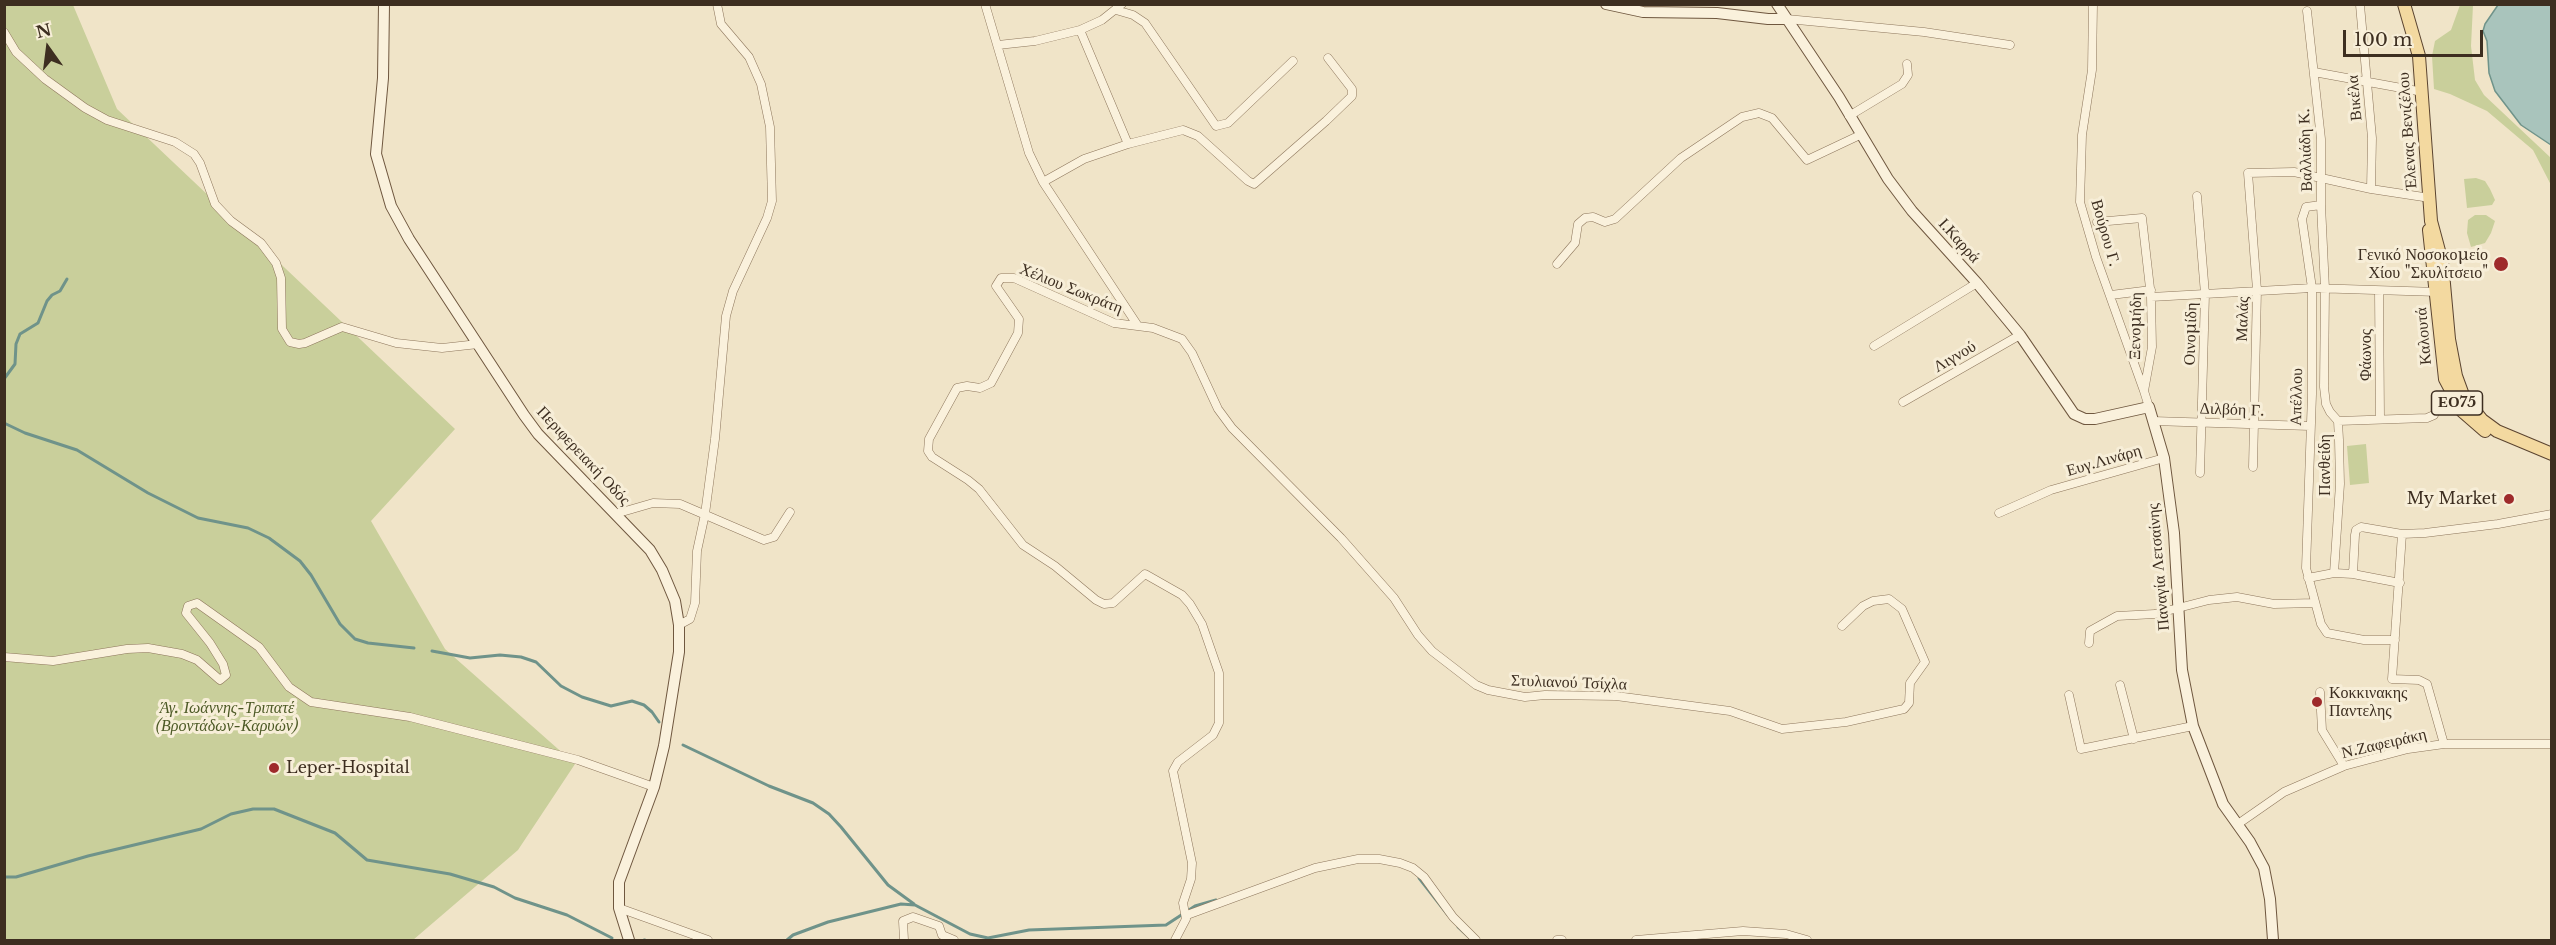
<!DOCTYPE html>
<html>
<head>
<meta charset="utf-8">
<style>
	body { margin:0 }
	#map { position:relative; width:2556px; height:945px; overflow:hidden; background:#f0e4c8; font-family:"Libre Baskerville",serif }
	canvas { display:block }
	.frame { position:absolute; inset:0; border:6px solid #3d2e20; pointer-events:none }
	.north { position:absolute; left:18px; top:18px; width:60px; height:60px; -webkit-text-stroke:4px #f7eed8; paint-order:stroke; rotate:346deg; font-size:16px; font-weight:700; line-height:24px; text-align:center; color:#3d2e20 }
	.north::after { content:''; display:block; margin:auto; width:21px; height:27px; background:#3d2e20; clip-path:polygon(50% 0,100% 100%,50% 72%,0 100%) }
	.scale { position:absolute; left:2343px; top:30px; width:140px; height:27px; box-sizing:border-box; border:3px solid #3d2e20; border-top:0; padding-left:8px; font-size:18px; line-height:21px; white-space:nowrap; color:#3d2e20; -webkit-text-stroke:4px #f7eed8; paint-order:stroke }
</style>
</head>
<body>
<div id="map">
<canvas width="2556" height="945"></canvas>
<div class="frame"></div>
<div class="north">N</div>
<div class="scale">100 m</div>
</div>
<script>
const context = document.querySelector('canvas').getContext('2d');
context.lineJoin = 'round';
function paint(path, color) {
  context.fillStyle = color;
  context.fill(path, 'evenodd');
}
function toPath(rows) {
  const path = new Path2D();
  for (const r of rows) {
    path.moveTo(r[0], r[1]);
    for (let i = 2; i < r.length; i += 2) path.lineTo(r[i], r[i + 1]);
  }
  return path;
}
function strokePath(path, color, width, dash) {
  context.strokeStyle = color;
  context.lineWidth = width;
  context.lineCap = dash ? 'butt' : 'round';
  context.setLineDash(dash || []);
  context.stroke(path);
}
function write(font, color, halo, rows, align = 'center') {
  context.font = font + ' "Libre Baskerville",serif';
  context.lineWidth = 6;
  context.setLineDash([]);
  context.textBaseline = 'middle';
  context.strokeStyle = halo;
  context.fillStyle = color;
  for (const [text, x, y, turn = 0] of rows) {
    context.save();
    context.translate(x, y);
    context.rotate((+turn || 0) * Math.PI / 180);
    context.textAlign = isNaN(turn) ? turn : align;
    if (halo) context.strokeText(text, 0, 0);
    context.fillText(text, 0, 0);
    context.restore();
  }
}
paint(toPath([
	[5,5,73,5,117,109,455,429,371,521,445,649,575,764,518,850,413,940,5,940],
	[2460,5,2473,5,2471,46,2475,80,2484,95,2551,158,2551,204,2551,185,2533,150,2487,111,2450,94,2434,89,2432,56,2435,41,2451,30],
	[2476,178,2485,181,2490,189,2495,200,2492,205,2467,208,2464,179],
	[2475,215,2486,215,2495,221,2491,233,2485,243,2471,247,2467,233,2468,220],
	[2366,444,2369,483,2350,485,2347,446]
]), '#c9cf9b');
const water = toPath([
	[2498,5,2551,5,2551,145,2521,125,2495,91,2489,73,2487,41,2483,31,2485,24,2498,5]
]);
paint(water, '#a9c4bc');
strokePath(water, '#6f938a', 1.5);
strokePath(toPath([
	[4,379,15,364,16,344,20,334,38,323,47,301,52,295,60,291,67,279],
	[4,423,25,433,77,450,148,493,198,518,248,528,269,538,300,561,311,575,340,624,355,639,368,643,414,648],
	[432,651,470,658,500,655,521,657,536,662,561,686,582,697,611,706,632,701,644,705,652,712,659,722],
	[683,745,769,786,813,803,829,814,841,827,888,885,914,904],
	[4,877,16,877,88,856,201,829,231,814,253,809,274,809,335,833,367,860,450,874,494,887,515,898,567,915,612,938],
	[1419,878,1448,915],
	[1458,927,1472,940],
	[644,940,645,940],
	[787,940,793,935,828,922,901,904,915,905,970,934,988,938,1029,930,1166,925,1195,906,1216,900]
]), '#6f938a', 3);
const street = toPath([
	[985,4,1029,153,1043,182,1138,326],
	[2093,4,2092,70,2082,135,2080,202,2096,257,2144,391],
	[2360,5,2372,138,2371,189],
	[1116,10,1133,15,1145,23,1216,126,1228,123,1293,61],
	[2307,11,2321,139,2321,205,2325,289,2324,387,2326,404,2330,412,2338,421,2339,440,2340,484,2334,573],
	[1787,19,1924,32,2010,45],
	[1080,30,1128,144],
	[4,32,16,52,45,79,85,108,107,120,175,142,194,154,200,163,215,204,231,221,261,243,276,263,281,278,282,329,290,342,299,344,305,343,342,327,396,343,442,348,478,344],
	[998,45,1035,41,1080,30,1102,20,1122,4],
	[2314,72,2423,92],
	[1849,116,1902,84,1908,75,1907,64],
	[1043,182,1084,159,1128,144,1183,130,1198,136,1248,181,1254,184,1326,121,1352,96,1352,89,1328,58],
	[2197,196,2205,294,2200,473],
	[2321,205,2306,207,2302,219,2312,288,2312,394,2306,568,2321,624,2327,633,2364,640,2395,640],
	[2097,222,2142,218,2151,297,2152,347,2144,391,2149,407],
	[1557,264,1575,243,1578,224,1585,218,1593,217,1605,222,1615,219,1681,158,1742,117,1759,113,1772,118,1807,160,1860,135],
	[2379,291,2380,418],
	[2111,295,2151,290],
	[2151,297,2312,288,2438,292],
	[1874,346,1977,283],
	[1903,402,2020,335],
	[2153,421,2310,426],
	[2338,421,2427,418,2434,415,2438,405],
	[2253,467,2257,290,2248,173,2294,172,2371,189,2430,198],
	[1999,513,2051,490,2164,458],
	[615,514,653,503,680,504,764,540,774,537,790,512],
	[2402,534,2392,679,2419,680,2427,684,2444,744],
	[2353,574,2355,535,2356,530,2361,527,2402,534,2425,533,2498,524,2552,514],
	[2308,578,2334,573,2353,574,2400,583],
	[679,625,690,619,695,603,697,551,705,514,715,439,726,316,733,291,767,218,772,201,770,127,761,84,749,57,721,24,717,4],
	[2089,643,2090,631,2117,616,2155,614,2209,600,2237,597,2274,604,2315,603],
	[4,657,53,661,127,649,148,648,182,654,197,660,220,680,226,675,223,664,210,643,186,613,188,606,197,603,259,647,289,687,311,702,410,717,578,760,654,787],
	[2120,685,2134,739],
	[2320,692,2322,730,2344,766],
	[2069,695,2081,749,2193,726],
	[2238,824,2284,792,2344,766,2408,749,2444,744,2552,744],
	[619,908,708,940],
	[1187,915,1315,868,1358,859,1379,859,1400,863,1413,868,1424,877,1453,917,1476,940],
	[904,940,903,921,913,917,939,926,942,935,954,940],
	[1175,940,1186,919,1183,903,1191,879,1192,863,1173,771,1178,762,1213,735,1219,723,1219,673,1202,624,1190,604,1182,595,1145,574,1113,603,1104,604,1096,600,1055,566,1023,545,979,489,968,480,932,457,928,451,929,439,957,388,967,386,980,388,991,383,1018,333,1019,319,996,286,1001,278,1014,278,1114,323,1153,328,1182,339,1192,353,1218,409,1232,428,1341,538,1394,598,1418,635,1432,651,1476,685,1488,690,1525,697,1545,695,1616,696,1730,711,1782,729,1846,722,1904,709,1909,703,1910,683,1925,662,1902,609,1889,599,1873,601,1863,606,1842,626],
	[1557,940,1562,940],
	[1636,940,1743,931,1786,934,1807,940]
]);
const secondary = toPath([
	[384,4,383,78,376,154,391,206,409,239,524,415,538,434,650,550,662,570,675,601,679,625,679,652,664,746,654,787,619,882,619,908,629,940],
	[1606,4,1643,12,1717,13,1768,19,1787,19],
	[1777,4,1839,97,1888,179,1912,211,1977,283,2020,335,2074,414,2085,419,2095,419,2149,407,2164,458,2174,533,2182,670,2193,726,2223,804,2250,842,2264,868,2270,899,2273,940]
]);
const primary = toPath([
	[2404,4,2419,56,2431,221,2442,262,2449,339,2456,376,2464,398,2482,420,2497,431,2552,454],
	[2429,230,2445,379,2462,411,2485,431]
]);
strokePath(street, '#8d765c', 9);
strokePath(secondary, '#6f573f', 12);
strokePath(primary, '#5b4430', 14);
strokePath(street, '#faf1dc', 8);
strokePath(secondary, '#faf1dc', 10);
strokePath(primary, '#f3d9a0', 12);
for (const [x, y, r, color] of [
	[2501,264,8,"#9e2a2b"],
	[2509,499,6,"#9e2a2b"],
	[2317,702,6,"#9e2a2b"],
	[274,768,6,"#9e2a2b"]
]) {
  const dot = new Path2D();
  dot.arc(x, y, r, 0, 2 * Math.PI);
  context.fillStyle = color;
  context.fill(dot);
  strokePath(dot, '#f7eed8', 2);
}
for (const [x, y, w] of [
	[2457,403,51]
]) {
  const box = new Path2D();
  box.roundRect(x - w / 2, y - 12, w, 24, 4.5);
  context.fillStyle = '#f7eed8';
  context.fill(box);
  strokePath(box, '#3d2e20', 1.5);
}
write('bold 15px', '#3d2e20', null, [
	["ΕΟ75",2457,403]
]);
write('16px', '#3d2e20', '#f7eed8', [
	["Βικέλα",2355,98,-95],
	["Έλενας Βενιζέλου",2408,131,-94],
	["Βαλλιάδη Κ.",2306,150,-92],
	["Βούρου Γ.",2105,233,74],
	["Ι.Καρρά",1959,241,48],
	["Χέλιου Σωκράτη",1071,289,22],
	["Μαλάς",2243,319,-88],
	["Ξενομήδη",2136,326,-89],
	["Οινομίδη",2191,334,-88],
	["Καλουτά",2424,336,-95],
	["Φάωνος",2366,355,-90],
	["Λιγνού",1955,357,-30],
	["Απέλλου",2297,397,-89],
	["Διλβόη Γ.",2232,410,2],
	["Περιφερειακή Οδός",583,456,47],
	["Ευγ.Λινάρη",2104,461,-16],
	["Πανθείδη",2325,465,-90],
	["Παναγία Λετσαίνης",2159,567,-95],
	["Στυλιανού Τσίχλα",1569,683,2],
	["Ν.Ζαφειράκη",2384,744,-13]
]);
write('16px', '#3d2e20', '#f7eed8', [
	["Γενικό Νοσοκομείο",2488,255],
	["Χίου \"Σκυλίτσειο\"",2488,273],
	["My Market",2497,499],
	["Κοκκινακης",2329,693,"left"],
	["Παντελης",2329,711,"left"],
	["Leper-Hospital",286,768,"left"]
], 'right');
write('italic 16px', '#4d5a26', '#f7eed8', [
	["Άγ. Ιωάννης-Τριπατέ",227,708],
	["(Βροντάδων-Καρυών)",227,726]
]);
</script>
</body>
</html>
